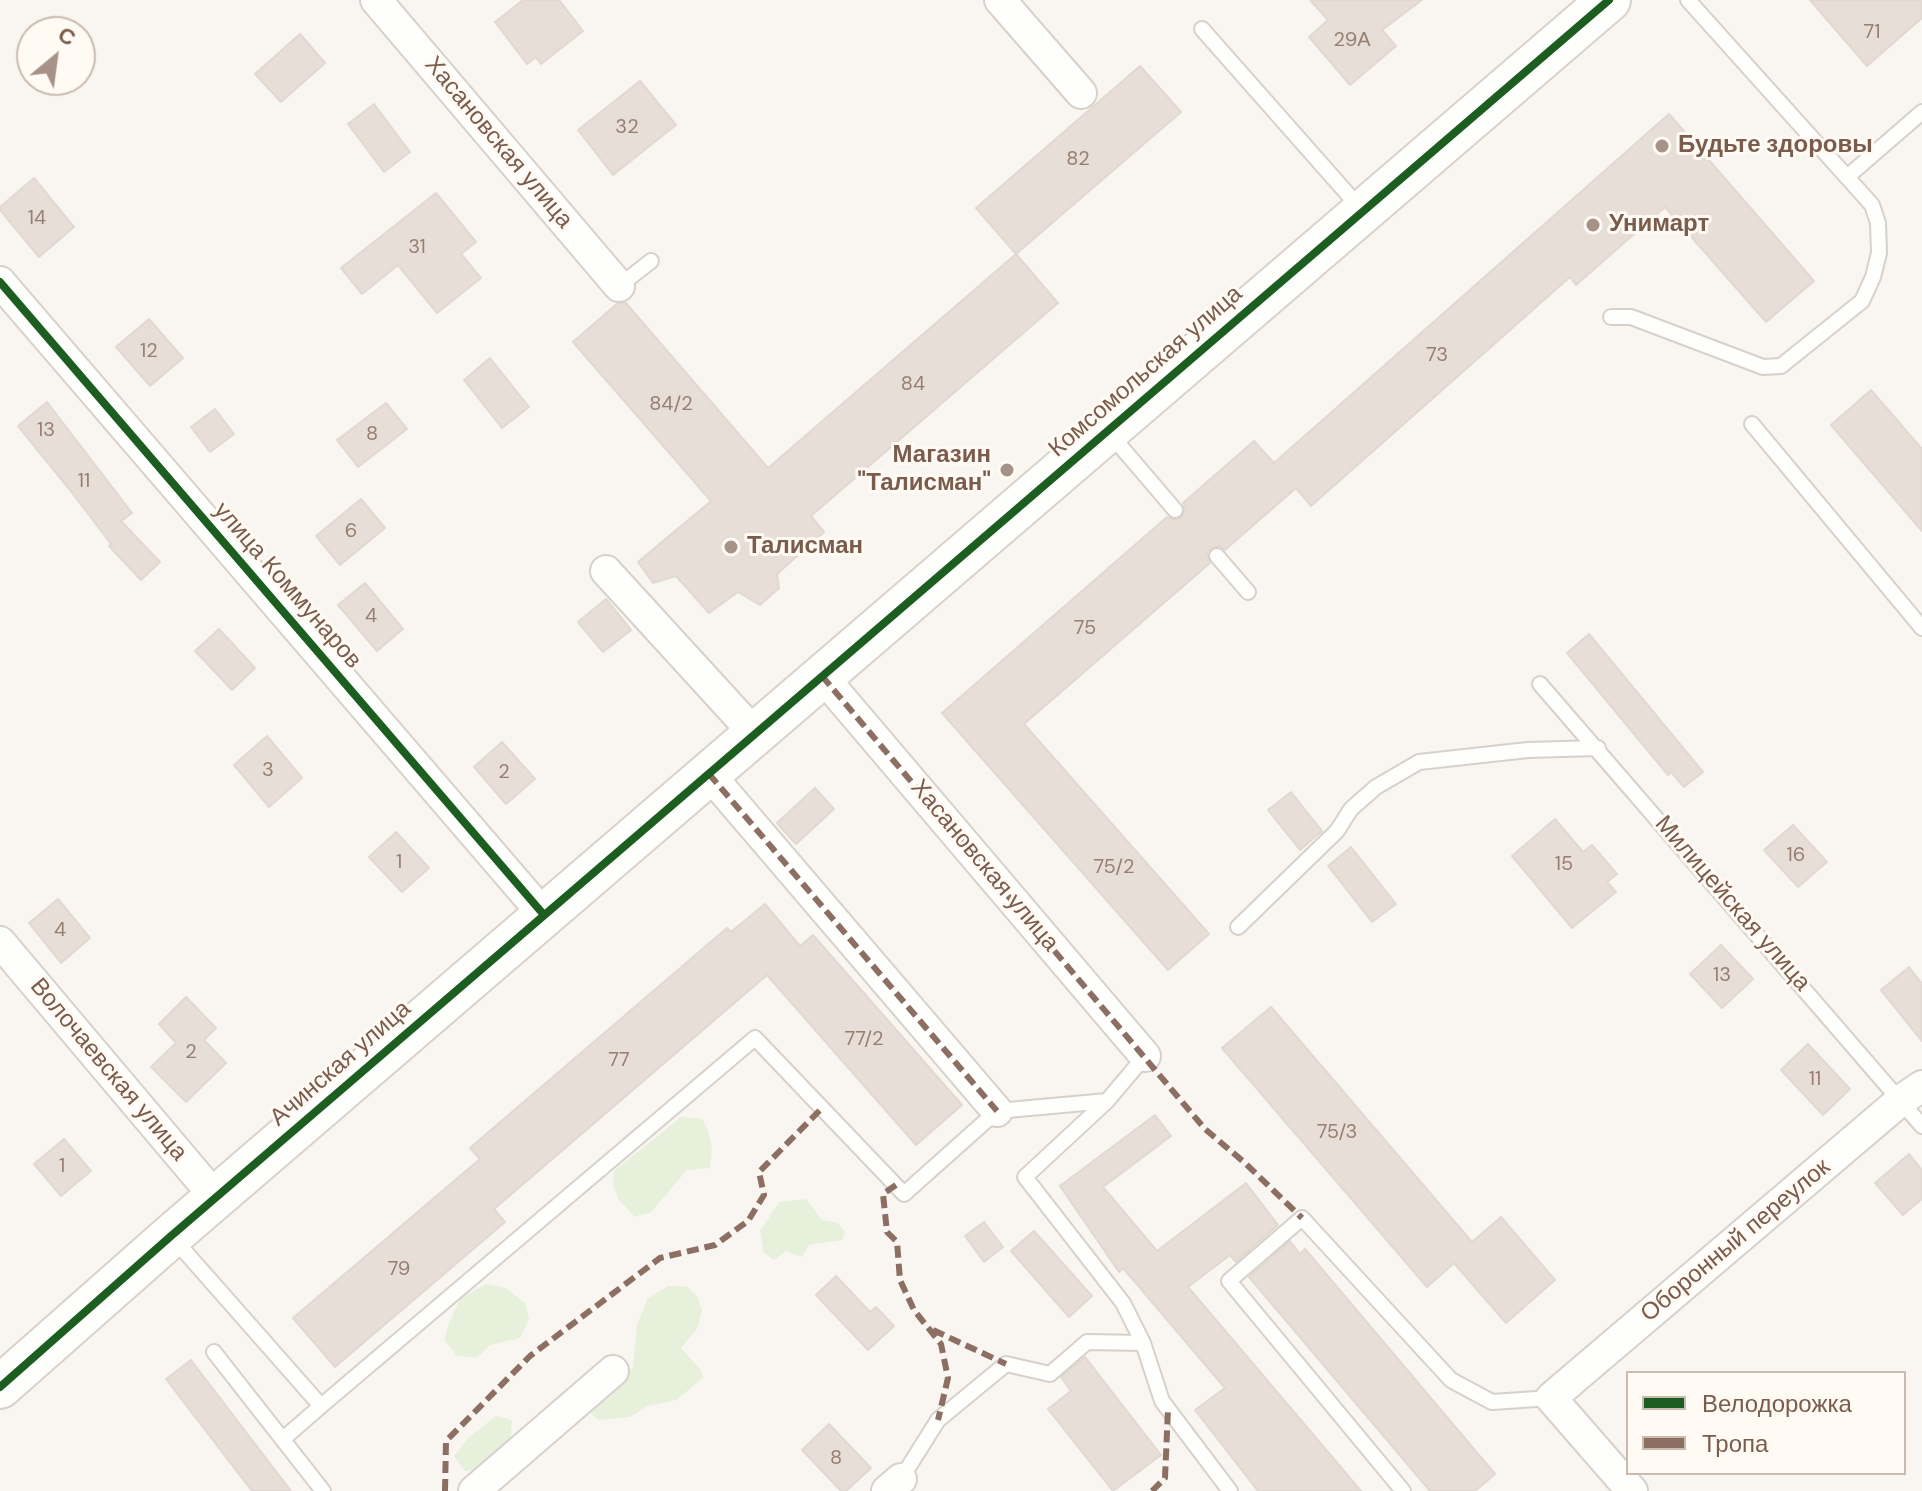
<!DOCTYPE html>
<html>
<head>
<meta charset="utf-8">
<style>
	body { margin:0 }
	#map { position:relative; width:1922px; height:1491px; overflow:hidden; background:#f9f5f0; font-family:"DM Sans",sans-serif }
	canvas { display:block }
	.legend { position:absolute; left:1626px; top:1371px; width:280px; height:104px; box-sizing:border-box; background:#fffaf3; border:2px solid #cabbb1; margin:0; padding:10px 14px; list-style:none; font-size:24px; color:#7a5c4d }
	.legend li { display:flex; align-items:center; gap:16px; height:40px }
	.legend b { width:40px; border:2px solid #cabbb1 }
	.north { position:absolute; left:16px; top:16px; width:80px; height:80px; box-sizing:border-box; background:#fffaf3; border:2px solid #cabbb1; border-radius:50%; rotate:29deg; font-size:22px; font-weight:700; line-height:32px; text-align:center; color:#7a5c4d }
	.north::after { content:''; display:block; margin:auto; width:28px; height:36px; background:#a69286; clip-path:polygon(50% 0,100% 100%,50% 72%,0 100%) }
</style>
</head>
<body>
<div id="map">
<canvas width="1922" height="1491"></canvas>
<ul class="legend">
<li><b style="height:10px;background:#1b5e20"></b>Велодорожка</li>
<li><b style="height:10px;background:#8d6e63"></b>Тропа</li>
</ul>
<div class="north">С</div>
</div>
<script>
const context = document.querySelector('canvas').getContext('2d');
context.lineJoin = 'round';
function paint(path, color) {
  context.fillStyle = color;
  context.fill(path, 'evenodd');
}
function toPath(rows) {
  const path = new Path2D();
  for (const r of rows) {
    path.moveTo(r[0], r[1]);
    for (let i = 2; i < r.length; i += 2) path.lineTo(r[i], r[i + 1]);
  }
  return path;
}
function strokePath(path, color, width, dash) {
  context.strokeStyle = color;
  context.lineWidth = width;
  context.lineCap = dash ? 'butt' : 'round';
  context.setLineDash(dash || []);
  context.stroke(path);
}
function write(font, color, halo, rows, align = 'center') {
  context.font = font + ' "DM Sans",sans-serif';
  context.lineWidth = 6;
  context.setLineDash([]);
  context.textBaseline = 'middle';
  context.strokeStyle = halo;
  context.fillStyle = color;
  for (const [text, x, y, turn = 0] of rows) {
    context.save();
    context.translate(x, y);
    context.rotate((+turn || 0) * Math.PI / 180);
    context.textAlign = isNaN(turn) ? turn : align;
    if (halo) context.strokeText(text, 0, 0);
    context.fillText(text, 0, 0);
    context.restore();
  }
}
paint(toPath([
	[681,1117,702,1119,708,1130,712,1148,710,1168,687,1170,651,1212,635,1217,619,1200,613,1185,614,1171],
	[806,1199,822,1220,838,1223,845,1232,842,1240,809,1245,802,1257,786,1251,774,1260,764,1253,760,1231,779,1202],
	[486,1284,506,1288,525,1303,529,1319,520,1338,490,1345,477,1358,457,1356,444,1340,448,1326,460,1299],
	[668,1286,688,1287,698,1298,702,1311,697,1329,681,1348,701,1370,703,1378,676,1400,648,1406,630,1417,598,1420,591,1413,596,1400,625,1378,633,1367,637,1325,648,1298],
	[496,1416,512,1420,511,1436,505,1446,480,1469,465,1471,454,1456,468,1438]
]), '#e7f0db');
const building = toPath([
	[523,0,559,0,583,31,541,64,536,57,527,64,495,22,523,0],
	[1310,0,1422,0,1382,30,1396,46,1350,85,1309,37,1328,20,1310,0],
	[1810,0,1922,0,1922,18,1867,66,1810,0],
	[300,34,325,63,281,102,255,74,300,34],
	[1140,66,1181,112,1016,254,976,208,1140,66],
	[640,81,676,125,613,175,578,130,640,81],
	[374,104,410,152,384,172,348,124,374,104],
	[1669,114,1814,281,1766,322,1665,207,1576,285,1570,277,1311,506,1296,488,1225,550,1220,546,1211,548,1207,553,1210,563,1024,724,1209,934,1168,970,942,713,1167,517,1176,520,1182,517,1185,509,1183,503,1254,441,1274,463,1669,114],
	[34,178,74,227,39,257,0,210,0,207,34,178],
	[436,193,476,242,461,254,481,278,437,313,398,265,362,294,341,268,436,193],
	[1016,254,1058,303,811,516,824,532,777,574,779,588,760,605,738,592,709,613,676,576,653,583,638,562,711,501,573,342,618,303,625,302,768,468,1016,254],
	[149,319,183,358,150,386,116,347,149,319],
	[490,358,529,407,502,428,464,380,490,358],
	[1871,390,1922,449,1922,531,1831,425,1871,390],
	[47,402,132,513,121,521,160,562,141,580,109,546,111,544,70,490,18,426,47,402],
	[386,403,407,429,358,467,337,440,386,403],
	[215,409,234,434,210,452,191,427,215,409],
	[361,499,385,528,340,565,316,536,361,499],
	[365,583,403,629,377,651,338,605,365,583],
	[606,599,631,630,603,652,578,622,606,599],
	[219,629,255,668,232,690,195,651,219,629],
	[1589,634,1703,772,1684,787,1671,772,1668,775,1567,653,1589,634],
	[267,736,302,778,269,807,234,765,267,736],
	[502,742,535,779,506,804,474,767,502,742],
	[815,788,834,809,796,844,777,823,815,788],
	[1291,792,1322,831,1300,850,1268,810,1291,792],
	[1555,819,1583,852,1592,845,1617,874,1607,882,1616,892,1572,928,1512,856,1555,819],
	[1793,825,1827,862,1798,887,1764,850,1793,825],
	[396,832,429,868,402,892,369,857,396,832],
	[1351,847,1396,904,1372,922,1328,866,1351,847],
	[58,899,90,938,61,963,29,923,58,899],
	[765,904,800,946,813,935,962,1105,916,1145,767,975,494,1209,505,1222,335,1367,293,1318,480,1159,470,1148,727,928,731,932,765,904],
	[1721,945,1753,979,1722,1008,1690,974,1721,945],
	[1909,967,1922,984,1922,1041,1881,990,1909,967],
	[186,997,216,1028,204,1040,226,1063,186,1102,151,1067,176,1043,159,1024,186,997],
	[1271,1007,1472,1242,1501,1217,1555,1280,1506,1323,1454,1263,1427,1287,1222,1048,1271,1007],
	[1808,1044,1850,1089,1823,1115,1781,1070,1808,1044],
	[1155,1115,1171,1136,1103,1187,1157,1251,1246,1183,1278,1225,1236,1262,1230,1255,1188,1287,1361,1491,1258,1491,1195,1410,1225,1388,1123,1268,1119,1272,1060,1186,1155,1115],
	[64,1139,91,1171,61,1196,34,1164,64,1139],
	[1909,1154,1922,1170,1922,1199,1903,1215,1875,1183,1909,1154],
	[984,1222,1003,1247,984,1262,965,1236,984,1222],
	[1034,1231,1092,1296,1069,1317,1011,1251,1034,1231],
	[1290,1241,1300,1254,1305,1249,1495,1474,1475,1491,1430,1491,1249,1277,1290,1241],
	[836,1276,870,1312,876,1307,894,1326,868,1350,816,1295,836,1276],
	[1085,1357,1161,1455,1113,1491,1048,1409,1071,1391,1061,1377,1085,1357],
	[191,1360,291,1491,252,1491,166,1379,191,1360],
	[829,1424,871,1468,846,1491,841,1491,802,1450,829,1424]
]);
paint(building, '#e6ded7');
strokePath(building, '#e2d8d2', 2);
const lane = toPath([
	[1202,29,1360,208],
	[1847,177,1922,112],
	[619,286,651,261],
	[1611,317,1631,317,1763,367,1781,366,1862,301,1873,277,1879,253,1878,223,1872,205,1688,0],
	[1752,424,1922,628],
	[1110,434,1175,510],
	[1217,556,1248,592],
	[1540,684,1922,1126],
	[1238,927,1337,831,1351,809,1376,787,1419,762,1528,750,1598,748],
	[1145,1056,1107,1101,1025,1177,1123,1303,1143,1343,1162,1401,1230,1491],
	[173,1238,321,1406,755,1038,904,1194,997,1111,1107,1101],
	[214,1352,323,1491],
	[283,1439,321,1406],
	[901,1479,938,1420,1006,1364,1050,1374,1087,1342,1143,1343],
	[1403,1491,1229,1281,1302,1218,1451,1380,1492,1402,1551,1398]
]);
const street = toPath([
	[376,0,619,286],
	[1000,0,1081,93],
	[0,282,544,915],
	[606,571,755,734],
	[822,676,1145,1056],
	[709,774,997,1111],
	[0,942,216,1198],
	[474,1491,613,1371],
	[887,1491,901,1479],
	[1632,1491,1551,1398,1900,1101,1922,1086]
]);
const secondary = toPath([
	[0,1387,171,1236,1609,0]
]);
strokePath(lane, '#d7d1cb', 18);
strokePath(street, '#d7d1cb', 34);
strokePath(secondary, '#d9d2cb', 46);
strokePath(lane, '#fefefd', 14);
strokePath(street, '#fefefd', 30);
strokePath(secondary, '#fefefd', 42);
strokePath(toPath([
	[822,676,1205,1129,1245,1163,1302,1218],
	[709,774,997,1111],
	[896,1185,883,1194,887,1232,897,1242,900,1280,914,1310,941,1344,948,1378,938,1420],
	[933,1330,1006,1364],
	[445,1491,446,1441,530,1356,660,1258,715,1245,748,1221,764,1195,759,1172,822,1108],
	[1152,1491,1165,1478,1168,1409]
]), '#8d6e63', 6, [12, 6]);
strokePath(toPath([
	[0,282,544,915],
	[0,1387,171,1236,1609,0]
]), '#1b5e20', 8);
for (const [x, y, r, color] of [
	[1662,146,8,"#a69286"],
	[1593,225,8,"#a69286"],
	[1007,470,8,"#a69286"],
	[731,547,8,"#a69286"]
]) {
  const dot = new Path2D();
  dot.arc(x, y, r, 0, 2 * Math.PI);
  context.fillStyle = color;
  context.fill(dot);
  strokePath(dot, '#fffaf3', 3);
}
write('20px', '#977e72', null, [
	["71",1872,33],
	["29А",1352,41],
	["32",627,128],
	["82",1078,160],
	["14",37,219],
	["31",417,248],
	["12",149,352],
	["73",1437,356],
	["84",913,385],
	["84/2",671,405],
	["13",46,431],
	["8",372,435],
	["11",84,482],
	["6",351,532],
	["4",371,617],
	["75",1085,629],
	["3",268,771],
	["2",504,773],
	["16",1796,856],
	["1",399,863],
	["15",1564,865],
	["75/2",1114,868],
	["4",60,931],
	["13",1722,976],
	["77/2",864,1040],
	["2",191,1053],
	["77",619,1061],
	["11",1815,1080],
	["75/3",1337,1133],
	["1",62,1167],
	["79",399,1270],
	["8",836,1459]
]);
write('24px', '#7a5c4d', '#fffaf3', [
	["Хасановская улица",498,143,50],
	["Комсомольская улица",1146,372,-41],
	["улица Коммунаров",287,586,49],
	["Хасановская улица",984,866,50],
	["Милицейская улица",1732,904,49],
	["Ачинская улица",341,1064,-41],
	["Волочаевская улица",108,1070,50],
	["Оборонный переулок",1736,1241,-40]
]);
write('bold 24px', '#7a5c4d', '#fffaf3', [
	["Будьте здоровы",1678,146],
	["Унимарт",1609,225],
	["Магазин",991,456,"right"],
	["\"Талисман\"",991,484,"right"],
	["Талисман",747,547]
], 'left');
</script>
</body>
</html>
